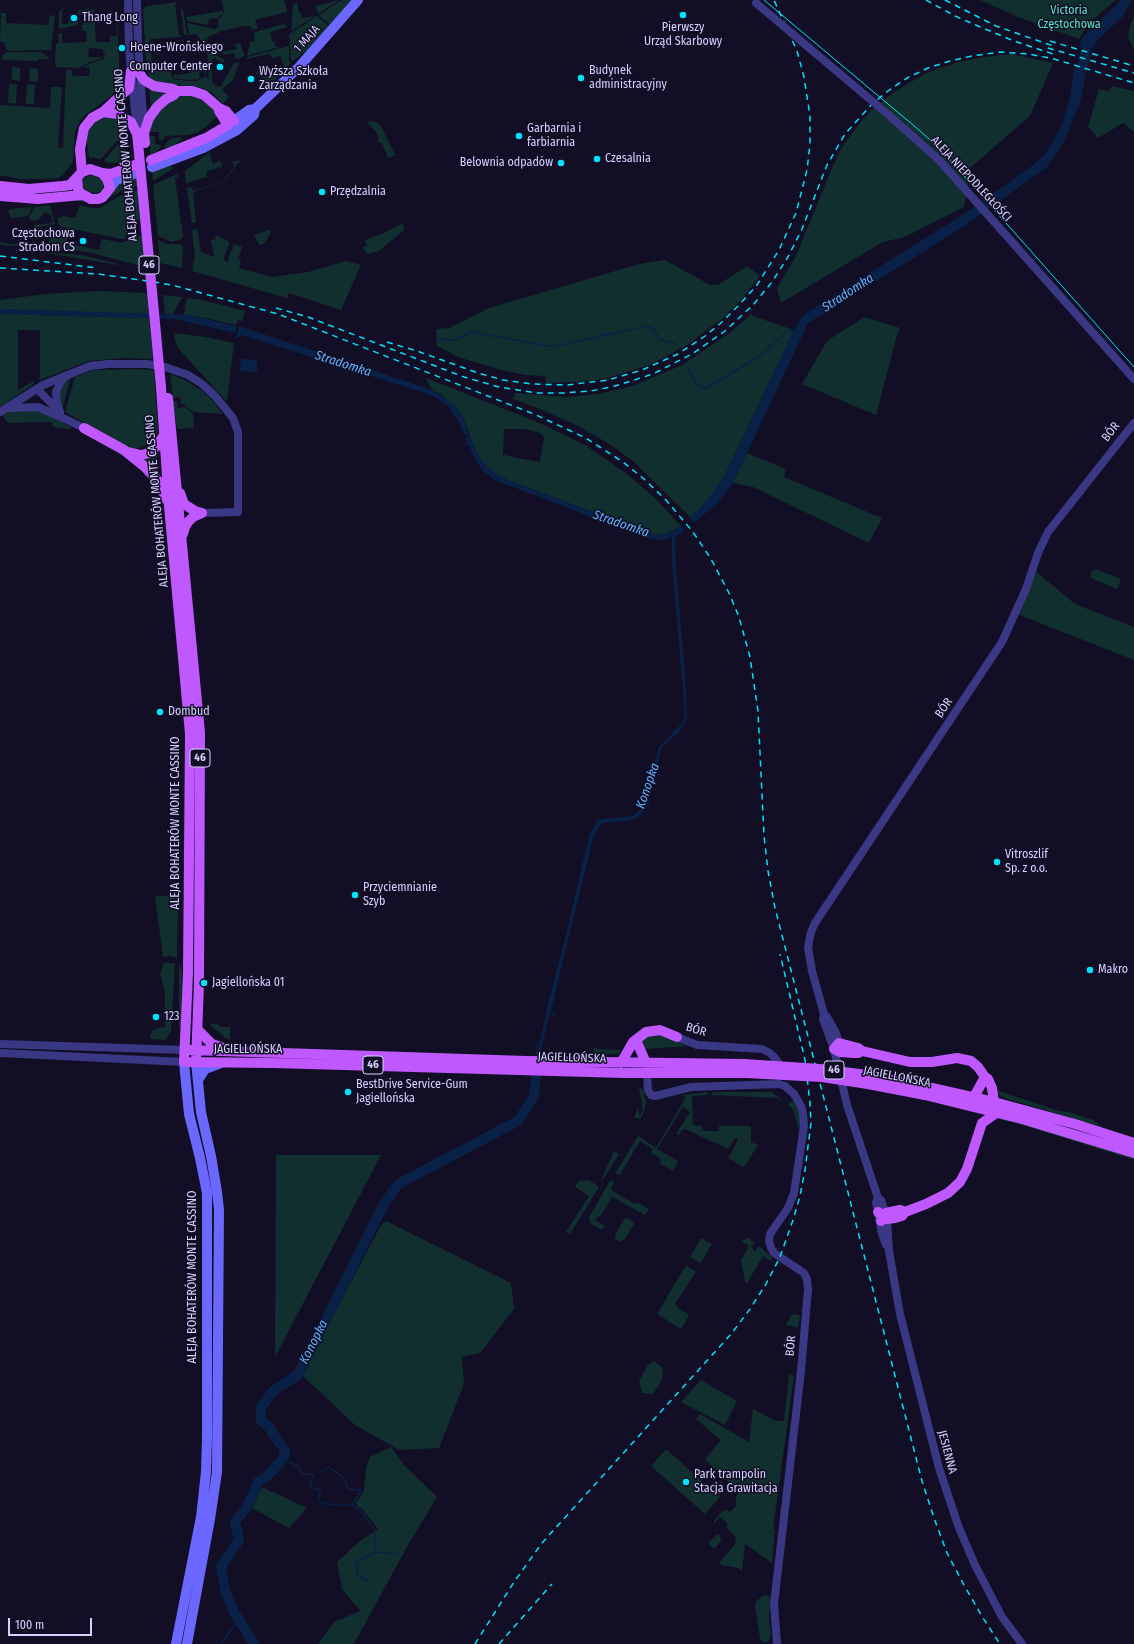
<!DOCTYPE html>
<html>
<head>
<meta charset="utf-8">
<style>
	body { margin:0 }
	#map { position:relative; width:1134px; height:1644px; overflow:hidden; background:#120e25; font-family:"Fira Sans Condensed",sans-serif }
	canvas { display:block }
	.scale { position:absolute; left:8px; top:1618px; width:84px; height:18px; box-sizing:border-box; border:2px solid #d6d1ff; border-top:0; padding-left:5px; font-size:12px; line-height:14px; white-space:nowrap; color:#d6d1ff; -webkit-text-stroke:3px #120e25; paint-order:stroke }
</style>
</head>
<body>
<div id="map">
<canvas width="1134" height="1644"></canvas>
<div class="scale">100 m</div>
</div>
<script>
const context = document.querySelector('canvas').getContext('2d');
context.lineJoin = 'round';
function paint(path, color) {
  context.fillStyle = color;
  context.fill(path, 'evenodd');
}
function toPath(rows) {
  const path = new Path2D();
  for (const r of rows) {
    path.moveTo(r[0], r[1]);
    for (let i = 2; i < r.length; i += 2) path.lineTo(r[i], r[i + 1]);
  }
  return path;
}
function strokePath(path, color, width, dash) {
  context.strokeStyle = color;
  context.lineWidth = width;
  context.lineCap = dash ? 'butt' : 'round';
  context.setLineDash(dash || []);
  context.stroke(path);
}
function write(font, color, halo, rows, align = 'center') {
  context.font = font + ' "Fira Sans Condensed",sans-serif';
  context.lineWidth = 3;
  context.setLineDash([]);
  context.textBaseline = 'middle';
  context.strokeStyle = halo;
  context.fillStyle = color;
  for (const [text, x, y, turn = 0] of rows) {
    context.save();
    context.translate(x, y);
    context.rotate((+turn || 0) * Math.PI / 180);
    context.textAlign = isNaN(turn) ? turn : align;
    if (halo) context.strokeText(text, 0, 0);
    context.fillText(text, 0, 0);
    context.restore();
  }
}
paint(toPath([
	[222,0,284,0,287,12,255,20,258,29,252,29,250,26,244,26,221,31,207,38,206,44,204,44,206,40,202,42,196,34,184,35,181,9,183,9,187,34,189,33,187,23,215,29,219,26,218,20,224,13],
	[338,0,338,1,318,14,316,6],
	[342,0,351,0,330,25,319,15],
	[980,0,1116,0,1089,23,1079,39,1018,17],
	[177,2,175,5,179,35,182,35,180,37,150,39,152,63,157,63,158,70,170,69,172,79,189,81,196,81,205,77,206,75,203,71,204,65,207,65,206,78,209,78,207,51,225,60,223,63,214,58,209,66,212,69,212,83,219,87,221,86,234,63,239,63,233,80,222,89,229,97,223,104,212,93,203,88,159,83,149,77,146,59,143,9,147,6],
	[297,3,299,13,301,13,302,18,315,16,291,31,293,4],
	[62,9,65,9,62,11,62,24,68,24,68,21,78,21,78,25,59,29,59,12],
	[94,9,96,42,110,42,110,36,117,36,116,15,110,11,117,14,120,84,118,88,109,98,85,115,79,123,75,131,73,162,63,175,58,178,43,179,20,179,5,176,0,176,0,105,50,108,51,87,62,87,58,147,63,148,66,70,72,70,72,75,74,76,89,76,90,68,83,67,91,63,104,59,103,55,105,55,105,52,103,52,103,49,89,48,88,57,101,57,100,59,90,62,79,68,56,67,55,60,56,44,59,43,58,33,62,33,62,43,87,42,86,31,83,31,82,27,81,26,81,25,84,24,84,15,78,15,78,10],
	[223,11,223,13,217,19,213,18,209,19,208,25,187,21,186,17],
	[1,13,6,13,6,23,48,25,50,15,55,16,51,50,8,51,3,42,0,41],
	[317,16,329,26,306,51,293,61,291,60,289,34],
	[1134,17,1134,49,1128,38,1130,25],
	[284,24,287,27,270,32,272,41,274,41,276,47,286,45,247,56,250,42,255,41,254,34,255,32],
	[240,43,245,56,236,59,234,53,226,55,220,52,236,49,235,44],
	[289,46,289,61,291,63,286,68,284,66,280,56,272,58,269,54,247,59,247,57],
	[7,52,41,52,50,59,39,59,38,61,2,60,3,55],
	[1011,54,1053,63,1030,116,971,167,964,207,905,237,883,242,781,303,777,288,796,256,832,168,842,147,859,124,873,108,896,91,924,74,955,63,984,57],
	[201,65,203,65,203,68,202,71,199,73,200,77,198,79,189,80,172,78,174,75,191,73,191,69,200,68],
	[12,67,20,68,20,81,12,80],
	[276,67,283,71,267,89,265,87,267,83,255,72],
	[30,68,38,69,38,82,29,81],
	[9,84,17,84,16,104,8,103],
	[27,84,37,85,35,86,34,104,26,104],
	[1112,86,1134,91,1134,132,1123,123,1098,138,1088,127,1099,89,1108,91],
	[149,87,174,91,151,110],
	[192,95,208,101,218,116,207,126,198,132,189,135,164,136,164,139,159,141,159,132,150,132,153,114,179,96],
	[105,116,123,119,128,131,121,133,124,141,117,141,101,159,89,157,86,136,91,124],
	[366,121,376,122,381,126,395,155,388,158,382,143,379,143,377,133],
	[150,136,155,136,155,144,161,145,161,147,158,151,150,154],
	[181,137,182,140,172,146,165,148,164,146,170,139],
	[119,144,122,145,126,151,135,157,114,163,105,162,105,159,117,145],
	[210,152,212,163,214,164,220,160,222,165,221,168,219,167,206,172,207,177,186,183,185,171],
	[243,157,224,181,193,192,196,223,192,223,187,188,192,187,193,191,223,181,234,167,232,161,238,161],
	[168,165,174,168,153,181,152,171],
	[177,174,178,177,175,178,183,237,180,240,172,242,158,236,153,185],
	[88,176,94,176,103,180,104,183,102,190,96,193,93,193,82,188,82,180],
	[136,176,137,186,121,191,101,203,92,204,70,199,107,200,118,184],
	[138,190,140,220,131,222,126,225,128,233,125,239,122,239,62,227,59,225,57,218,64,216,75,218,80,205,91,208,100,208,119,196],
	[50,205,55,224,34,228,34,225,52,223,51,215,47,213,44,213,38,220,31,221,29,217,34,207],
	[32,207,28,216,11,218,8,211,11,209],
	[403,223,404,230,379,251,368,254,364,250,363,247,367,246,365,240,384,233],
	[193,229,197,229,201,252,214,257,211,240,216,239,215,234,230,242,223,260,229,262,229,260,228,259,234,244,242,247,238,259,241,260,239,268,272,277,308,272,346,261,361,265,341,310,289,293,287,298,192,271,195,256,192,232],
	[271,229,270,234,264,244,259,245,254,235],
	[61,231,66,231,68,233,67,245,12,243,49,243,49,234],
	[142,236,145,267,92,253,65,249,0,245,0,242,12,244,68,246,69,244,99,250,101,241,103,239,122,243,133,237],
	[158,240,167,244,181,244,183,247,182,268,160,263],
	[41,252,82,255,118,264,118,265],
	[665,260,710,285,718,285,747,266,760,276,740,301,723,318,687,345,650,365,607,378,581,382,546,383,545,376,525,375,501,370,458,357,437,346,436,329,449,328,489,308,639,264],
	[98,291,147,293,149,314,0,309,0,300,45,294],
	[163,295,182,297,173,314,165,314],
	[187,298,202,300,245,311,242,321,238,320,236,325,206,318,183,315,186,308,184,307],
	[0,314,149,318,153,359,123,358,89,361,40,380,38,379,40,377,40,330,18,330,18,390,34,381,34,384,0,407],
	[751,314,753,316,794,330,723,479,710,498,691,518,634,462,611,445,576,425,540,409,513,399,515,393,567,397,598,394,632,386,682,365,731,332],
	[864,317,900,328,896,339,876,415,802,384,827,341],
	[174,333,205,337,234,343,227,402,178,348,175,340],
	[135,369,154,370,158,429,156,437,152,442,140,448,131,449,65,412,75,377,93,370],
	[170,374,185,380,202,391,212,400,223,414,193,412,184,404,181,404,180,397,173,398],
	[71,377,62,410,57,400,63,382],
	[426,378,535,421,585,445,627,474,655,498,681,526,665,534,655,535,510,481,492,471,482,462,474,447,462,415,442,395,432,390],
	[504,429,526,429,540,433,544,437,540,462,508,456,503,454],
	[173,401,177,401,177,408,186,407,193,414,194,428,177,429],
	[29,408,46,414,71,427,71,429,53,427,52,422,8,423,2,415,8,411],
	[155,453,157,456,158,476,142,457],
	[747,453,786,469,784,477,882,518,869,543,753,487,733,483],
	[1095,569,1121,579,1117,589,1091,578,1091,572],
	[1034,570,1075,604,1134,627,1134,660,1017,614],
	[155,896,178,896,177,958,170,956,163,957],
	[165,963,175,963,171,1031,166,1040,151,1039,150,1035,153,1030,158,1028,165,1027,165,991,160,974,163,964],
	[179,964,182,971,181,1027,179,1027],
	[209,1024,218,1024,220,1027,230,1027,230,1039,227,1039],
	[658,1034,688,1046,644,1049,642,1051,642,1041,647,1036],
	[594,1046,597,1049,621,1050,618,1054,593,1054],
	[639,1088,643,1089,646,1102,645,1108,640,1120,639,1118,638,1119,634,1117,638,1108,640,1116,643,1109],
	[996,1090,1059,1111,1069,1112,1093,1120,1103,1127,1007,1099,999,1095],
	[707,1092,708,1095,692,1096,693,1125,702,1126,703,1131,719,1131,719,1126,751,1126,751,1142,758,1145,744,1167,728,1158,738,1140,735,1138,728,1149,685,1129,682,1130,679,1135,676,1134,690,1112,683,1107,657,1149,678,1161,673,1171,659,1163,661,1162,660,1158,651,1153,653,1149,640,1141,620,1175,616,1174,616,1172,638,1136,656,1148,686,1097,682,1096,681,1095],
	[713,1092,772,1092,784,1102,777,1098,711,1095],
	[794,1101,798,1108,801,1122,799,1131,794,1111,788,1104,790,1102],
	[998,1117,1134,1156,1134,1160,1026,1126,995,1118],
	[614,1151,619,1154,604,1178,601,1180],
	[276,1155,381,1155,275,1357],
	[589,1180,599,1187,570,1234,566,1232,589,1196,575,1187,579,1181],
	[610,1181,613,1181,614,1182,611,1190,635,1204,636,1202,649,1209,645,1215,612,1197,600,1217,598,1216,595,1220,605,1226,601,1230,590,1223,589,1217],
	[627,1218,633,1221,634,1224,625,1239,619,1242,615,1239,615,1236,624,1219],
	[386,1221,511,1283,514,1309,480,1353,462,1357,464,1384,439,1448,399,1450,355,1425,302,1375,381,1225],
	[701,1238,712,1244,701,1263,690,1257],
	[748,1238,755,1243,751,1247,755,1251,759,1246,772,1257,771,1261,763,1256,747,1283,745,1282,741,1260,749,1246,741,1241],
	[686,1265,696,1272,675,1304,679,1307,678,1308,689,1315,681,1329,657,1314],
	[792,1314,800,1315,798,1328,786,1325],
	[654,1361,663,1368,662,1380,653,1394,642,1393,639,1381,648,1365],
	[789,1373,794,1376,773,1529,775,1530,772,1563,745,1544,742,1571,738,1568,722,1565,719,1563,736,1543,735,1536,726,1527,728,1524,720,1517,714,1524,714,1521,723,1511,727,1510,730,1512,736,1506,736,1498,739,1492,705,1459,721,1440,696,1419,700,1414,749,1442,753,1409,775,1421,784,1421],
	[701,1380,737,1401,725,1425,681,1402],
	[391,1447,404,1465,437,1497,408,1545,354,1644,318,1644,334,1622,360,1611,342,1589,337,1562,360,1541,378,1529,363,1510,355,1504,364,1491,366,1468,370,1457],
	[666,1449,720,1497,705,1514,651,1466],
	[262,1487,307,1508,289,1528,252,1508],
	[717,1534,720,1536,721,1541,714,1549,708,1543],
	[765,1595,770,1596,769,1622,771,1632,769,1641,763,1643,760,1639,755,1605,756,1601]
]), '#112f2e');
paint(toPath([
	[1121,0,1132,0,1123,16,1098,40,1091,50,1079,47,1082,38],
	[1074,68,1084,71,1084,83,1080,103,1063,143,1047,167,997,203,992,196,1042,158,1053,142,1062,125,1070,97],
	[973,208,979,216,909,261,808,323,733,483,718,503,675,538,676,569,685,673,685,677,688,677,685,679,687,719,679,733,668,741,662,747,648,796,649,805,647,807,639,816,632,820,602,823,594,834,551,1010,556,1015,555,1016,550,1012,540,1055,535,1055,538,1046,533,1045,534,1044,539,1044,545,1020,547,1008,566,935,587,845,591,831,597,822,595,820,632,816,641,809,659,747,683,722,685,713,672,563,672,537,663,540,646,538,495,480,483,471,476,461,465,437,469,436,482,462,492,471,510,481,655,535,665,534,673,531,702,507,723,479,794,330,803,315],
	[0,309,189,315,237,326,235,333,176,319,0,314],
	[239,326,432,390,454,404,462,415,468,434,464,435,459,422,447,405,431,395,242,335,236,339],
	[241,359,257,360,257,372,240,371]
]), '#0a2147');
paint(toPath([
	[689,517,695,524,686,532,680,524]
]), '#120e25');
strokePath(toPath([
	[482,334,549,346,561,345,647,326,654,329,660,340,675,343,677,346],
	[437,339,453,340,464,336,472,331,479,333],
	[689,369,695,382,705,389,760,356,787,331,794,331],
	[463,444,469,443],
	[283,1459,300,1467,300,1473,314,1475,309,1487,320,1490,320,1494,318,1499,322,1503,333,1505,352,1505,362,1512,374,1529,376,1552,363,1558,356,1563,358,1576,368,1581],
	[322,1472,329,1467,344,1478,348,1489,361,1490,352,1505],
	[376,1552,397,1554],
	[221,1644,239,1620]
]), '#0a2147', 1.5);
strokePath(toPath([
	[1078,82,1088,44,1092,38],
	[965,219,1004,192],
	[254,1644,234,1612,225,1590,221,1567,239,1540,235,1522,247,1507,258,1482,267,1476,283,1459,285,1451,268,1426,261,1421,261,1407,273,1391,298,1375,385,1202,396,1187,402,1182,518,1121,534,1096,536,1076]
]), '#0a2147', 10);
strokePath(toPath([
	[128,0,129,48,137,131],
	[137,0,138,44,144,129],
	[891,117,939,160,1134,379],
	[37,389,57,409],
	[9,408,38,407,63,418,84,428],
	[0,412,43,385,90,366,108,364,147,364,165,367,188,375,202,384,215,396,233,418,238,432,238,512,202,513],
	[60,412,57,404,56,392,60,383,65,376],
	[824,1014,827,1017,836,1033,840,1047],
	[677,1037,697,1045,762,1049,770,1053,774,1057,778,1062,779,1071],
	[0,1044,185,1050],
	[0,1053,184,1062],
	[647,1073,648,1090,651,1095,655,1096,691,1087,779,1084,785,1086,794,1094,801,1106,803,1113,804,1126,794,1193,788,1208,770,1234,769,1241,771,1248,774,1253,804,1273,807,1279,808,1289,801,1371,774,1604,777,1644],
	[878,1198,876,1202,882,1234,886,1245],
	[1022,1644,1002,1617,975,1565,959,1528,939,1468,900,1314,889,1251,887,1219,881,1200,878,1198,847,1105,834,1049,823,1019,824,1014,812,971,808,947,811,932,815,923,1002,642,1026,589,1038,553,1048,532,1134,423]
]), '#3a3785', 8);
strokePath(toPath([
	[228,125,249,110,255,109],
	[152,167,203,148,237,130,254,115,255,109,299,67,358,0],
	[110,188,116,180,136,173],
	[198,1080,205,1069,221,1063],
	[176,1644,201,1517,206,1472,207,1438,207,1193,200,1158,189,1114,184,1062],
	[187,1644,210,1519,217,1472,219,1210,217,1192,211,1156,201,1112,196,1062]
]), '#6c68ff', 10);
strokePath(toPath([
	[140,74,144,80,154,86,173,89,177,91,192,91,204,95,219,108,226,111,234,121],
	[103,112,117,114,131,122,137,134,138,143],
	[145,143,144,133,149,118,157,107,166,99,174,95,177,91],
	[151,160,206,138,228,125,219,111],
	[82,172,80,149,84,128,92,118,103,112,129,88,131,71],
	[102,173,111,174,135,165],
	[0,186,29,189,63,186,70,185,82,172,90,169,102,173,107,179,110,188,103,197,98,199,91,199,80,193,78,189,77,178],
	[0,196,38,199,82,195],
	[161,387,169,506,190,734,188,974,184,1062,273,1063,624,1073,746,1073],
	[168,398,200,733,199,983,196,1062],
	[84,428,124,450,145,467,158,481,167,500],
	[128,452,141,455,149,453,156,447,164,435],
	[180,493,184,504,195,511,202,513],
	[183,534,185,527,188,522,193,517,202,513],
	[198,1030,212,1044,223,1048],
	[636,1040,646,1063],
	[191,1050,526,1061,744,1064],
	[862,1051,858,1053,854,1053,840,1052,834,1049,839,1043,858,1048,862,1051,910,1062,932,1062,957,1058,971,1061,978,1067,985,1077,988,1079,992,1088,994,1102],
	[621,1063,633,1042,646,1032,660,1030,677,1037],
	[923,1086,994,1102,1075,1124,1134,1143],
	[925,1095,1022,1119,1134,1153],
	[974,1097,985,1077],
	[878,1212,887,1219,895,1218,902,1216,905,1212,926,1204,948,1193,960,1182,967,1169,982,1123,998,1112],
	[881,1221,886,1213,900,1210,905,1212]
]), '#c058ff', 10);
strokePath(toPath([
	[764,0,919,130,941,150,1134,367]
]), '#00e3fc', 1);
strokePath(toPath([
	[926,0,955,16,978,26,1014,41,1053,54],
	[945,0,996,26,1056,47],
	[1050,41,1134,66],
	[1048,48,1134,73],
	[0,256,97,268],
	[0,268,98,274,154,282,172,285,278,314,534,414,586,438,623,462,644,479,666,500,693,532,711,559,729,593,739,617,750,657,758,711,764,836,768,871,775,908,922,1481,934,1518,947,1553,964,1585,983,1618,1000,1644],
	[276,308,308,317,464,377,499,387,537,393,563,393,591,391,615,386,653,374,692,354,725,331,753,305,772,282,788,257,802,229,827,165,845,134,873,103,888,91,907,78,928,68,950,61,972,56,1000,52,1029,54,1054,59,1134,83],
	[387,342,417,351,478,373,503,380,532,384,567,385,608,380,642,370,678,354,705,336,721,323,739,305,757,285,779,250,796,213,807,170,810,144,810,116,804,77,797,51,774,0],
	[475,1644,514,1582,542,1543,732,1333,750,1309,766,1284,780,1257,793,1220,800,1196,805,1170,811,1123,810,1103,805,1060,780,954],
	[499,1644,552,1584]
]), '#00e3fc', 1.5, [6, 5]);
strokePath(toPath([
	[756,3,891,117]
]), '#3a3785', 8);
strokePath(toPath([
	[138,143,161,387],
	[744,1064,820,1069,867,1075,923,1086],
	[746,1073,822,1077,868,1084,925,1095]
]), '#c058ff', 10);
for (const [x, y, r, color] of [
	[683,15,4,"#00e3fc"],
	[74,18,4,"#00e3fc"],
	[122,48,4,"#00e3fc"],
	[220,67,4,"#00e3fc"],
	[581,78,4,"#00e3fc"],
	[251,79,4,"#00e3fc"],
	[519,136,4,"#00e3fc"],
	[597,159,4,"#00e3fc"],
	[561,163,4,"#00e3fc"],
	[322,192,4,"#00e3fc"],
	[83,241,4,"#00e3fc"],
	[160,712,4,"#00e3fc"],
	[997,862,4,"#00e3fc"],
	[355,895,4,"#00e3fc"],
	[1090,970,4,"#00e3fc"],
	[204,983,4,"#00e3fc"],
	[156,1017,4,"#00e3fc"],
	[348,1092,4,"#00e3fc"],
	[686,1482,4,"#00e3fc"]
]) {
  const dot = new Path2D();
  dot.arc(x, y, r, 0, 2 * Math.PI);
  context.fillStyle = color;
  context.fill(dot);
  strokePath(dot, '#120e25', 1.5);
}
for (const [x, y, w] of [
	[149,265,20],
	[200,758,20],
	[373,1065,20],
	[834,1070,20]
]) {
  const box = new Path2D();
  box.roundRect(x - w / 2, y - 9, w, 18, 3);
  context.fillStyle = '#120e25';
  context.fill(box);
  strokePath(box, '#d6d1ff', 1);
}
write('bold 11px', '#d6d1ff', null, [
	["46",149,265],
	["46",200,758],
	["46",373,1065],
	["46",834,1070]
]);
write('12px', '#5ae3c0', '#120e25', [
	["Victoria",1069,11],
	["Częstochowa",1069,25]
]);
write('12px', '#d6d1ff', '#120e25', [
	["Thang Long",82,18],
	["Pierwszy",683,28,"center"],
	["Urząd Skarbowy",683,42,"center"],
	["Hoene-Wrońskiego",130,48],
	["Computer Center",212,67,"right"],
	["Budynek",589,71],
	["administracyjny",589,85],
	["Wyższa Szkoła",259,72],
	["Zarządzania",259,86],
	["Garbarnia i",527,129],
	["farbiarnia",527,143],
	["Czesalnia",605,159],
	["Belownia odpadów",553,163,"right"],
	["Przędzalnia",330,192],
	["Częstochowa",75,234,"right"],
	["Stradom CS",75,248,"right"],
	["Dombud",168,712],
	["Vitroszlif",1005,855],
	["Sp. z o.o.",1005,869],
	["Przyciemnianie",363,888],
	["Szyb",363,902],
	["Makro",1098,970],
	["Jagiellońska 01",212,983],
	["123",164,1017],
	["BestDrive Service-Gum",356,1085],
	["Jagiellońska",356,1099],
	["Park trampolin",694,1475],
	["Stacja Grawitacja",694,1489]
], 'left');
write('12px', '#d6d1ff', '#120e25', [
	["1 MAJA",307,39,-48],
	["ALEJA BOHATERÓW MONTE CASSINO",126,155,-95],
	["ALEJA NIEPODLEGŁOŚCI",971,179,47],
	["BÓR",1111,432,-52],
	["ALEJA BOHATERÓW MONTE CASSINO",157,501,-95],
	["BÓR",944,708,-56],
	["ALEJA BOHATERÓW MONTE CASSINO",176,823,-90],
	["BÓR",696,1030,16],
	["JAGIELLOŃSKA",248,1050],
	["JAGIELLOŃSKA",572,1058,2],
	["JAGIELLOŃSKA",897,1077,11],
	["ALEJA BOHATERÓW MONTE CASSINO",193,1277,-90],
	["BÓR",791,1346,-85],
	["JESIENNA",947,1452,75]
]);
write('italic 13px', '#5fb5ff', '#120e25', [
	["Stradomka",848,293,-33],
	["Stradomka",343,364,18],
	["Stradomka",621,524,19],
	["Konopka",648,786,-71],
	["Konopka",314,1342,-63]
]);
</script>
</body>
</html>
